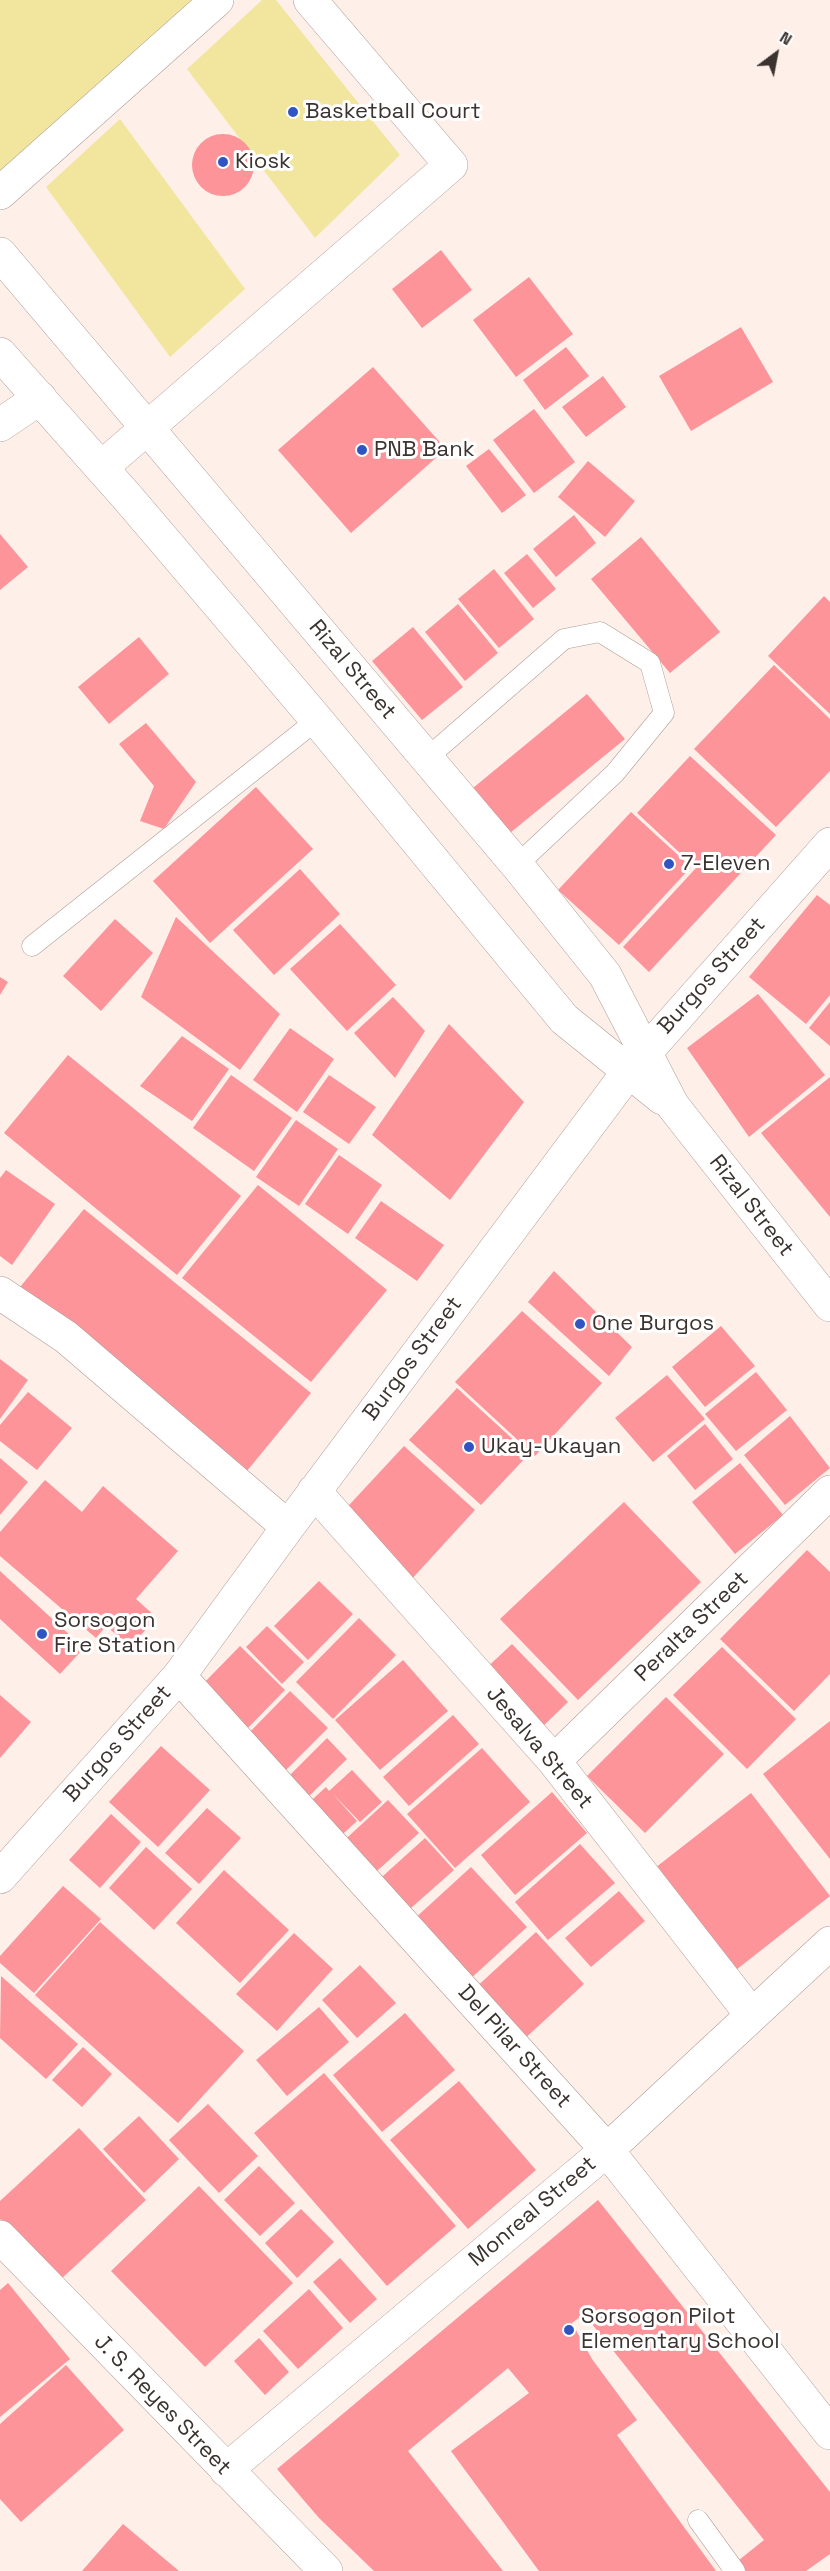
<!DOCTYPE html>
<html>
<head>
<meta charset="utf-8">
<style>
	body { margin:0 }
	#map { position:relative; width:830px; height:2571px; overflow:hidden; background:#feefe9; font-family:"Space Grotesk",sans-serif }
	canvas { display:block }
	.north { position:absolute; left:746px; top:24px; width:60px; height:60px; -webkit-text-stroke:4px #fff; paint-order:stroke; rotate:32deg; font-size:16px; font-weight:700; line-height:24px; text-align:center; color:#3a3330 }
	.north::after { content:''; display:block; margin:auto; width:21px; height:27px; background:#3a3330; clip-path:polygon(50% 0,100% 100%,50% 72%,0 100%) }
</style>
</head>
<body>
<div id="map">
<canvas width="830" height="2571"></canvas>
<div class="north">N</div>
</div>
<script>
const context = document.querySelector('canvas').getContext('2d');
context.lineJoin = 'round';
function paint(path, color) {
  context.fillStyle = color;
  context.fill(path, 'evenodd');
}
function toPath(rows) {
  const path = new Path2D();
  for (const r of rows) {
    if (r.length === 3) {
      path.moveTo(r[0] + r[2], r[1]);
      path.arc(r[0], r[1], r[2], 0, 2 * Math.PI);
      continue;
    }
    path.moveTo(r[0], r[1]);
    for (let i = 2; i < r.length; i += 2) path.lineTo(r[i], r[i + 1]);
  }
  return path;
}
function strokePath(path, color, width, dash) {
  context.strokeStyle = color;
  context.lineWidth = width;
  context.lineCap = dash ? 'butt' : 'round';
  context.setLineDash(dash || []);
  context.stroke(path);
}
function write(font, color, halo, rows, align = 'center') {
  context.font = font + ' "Space Grotesk",sans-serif';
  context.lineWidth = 6;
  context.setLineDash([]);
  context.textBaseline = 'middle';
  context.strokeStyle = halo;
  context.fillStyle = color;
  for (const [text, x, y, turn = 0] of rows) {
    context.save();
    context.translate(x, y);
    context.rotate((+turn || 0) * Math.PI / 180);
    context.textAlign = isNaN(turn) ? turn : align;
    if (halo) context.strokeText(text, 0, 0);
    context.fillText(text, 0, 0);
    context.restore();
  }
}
paint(toPath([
	[0,0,203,0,0,184],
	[262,0,276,0,400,155,315,238,187,69],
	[120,119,245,289,170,357,46,187]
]), '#f2e69f');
paint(toPath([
	[223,165,31],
	[441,250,472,290,422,328,392,289],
	[529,277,573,334,516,377,473,320],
	[741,327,773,382,691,431,659,376],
	[566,347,589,376,545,410,523,380],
	[373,367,446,449,351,533,278,450],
	[603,376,626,407,586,437,562,407],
	[534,409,575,462,534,493,493,440],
	[489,449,526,495,502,513,466,466],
	[588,461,635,501,605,537,558,497],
	[574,515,596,543,556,577,533,549],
	[0,534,28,567,0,590],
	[641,537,720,632,670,673,591,579],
	[527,554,556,589,533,608,504,573],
	[494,569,534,619,499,648,458,599],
	[824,596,830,602,830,714,768,656],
	[458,604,498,653,465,681,425,632],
	[413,627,463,687,422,720,372,661],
	[139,637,169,674,109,724,78,687],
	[774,665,830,719,830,771,776,827,694,749],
	[587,694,625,739,510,833,473,788],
	[146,723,196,782,164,829,140,821,154,786,119,744],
	[690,756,776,835,649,972,623,947,696,868,637,813],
	[256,787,313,849,210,943,153,881],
	[631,812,691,867,619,945,558,890],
	[300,869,340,914,274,975,233,930],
	[817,895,830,905,830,995,806,1024,749,977],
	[176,917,280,1014,240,1070,141,997],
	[115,919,153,953,101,1011,63,976],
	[340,924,396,985,347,1031,290,969],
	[0,977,8,982,0,995],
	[758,994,825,1075,749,1137,687,1048],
	[393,997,425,1031,395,1078,354,1033],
	[830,1002,830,1046,809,1028],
	[449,1024,524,1102,450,1200,372,1135],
	[290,1028,334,1059,297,1112,253,1080],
	[182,1036,229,1069,192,1121,140,1086],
	[68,1055,241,1196,177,1275,4,1133],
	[231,1075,292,1118,254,1171,193,1128],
	[329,1075,376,1107,349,1144,303,1112],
	[830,1077,830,1217,761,1133],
	[296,1120,338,1149,299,1206,256,1177],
	[339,1155,382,1185,348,1234,305,1204],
	[6,1170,55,1204,12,1265,0,1256,0,1178],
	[258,1185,387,1290,311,1382,182,1278],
	[381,1201,444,1245,417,1281,355,1238],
	[84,1209,311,1393,242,1477,16,1292],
	[554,1271,632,1347,609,1376,528,1302],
	[522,1311,602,1383,535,1456,455,1382],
	[721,1326,755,1366,705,1407,672,1367],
	[0,1359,28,1380,0,1419],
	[756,1372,787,1410,736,1451,705,1414],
	[667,1375,705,1419,653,1462,615,1418],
	[457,1388,529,1454,481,1505,409,1440],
	[28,1392,72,1428,37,1470,0,1441,0,1425],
	[790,1416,830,1468,785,1505,744,1455],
	[705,1424,733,1459,695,1490,667,1456],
	[404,1446,475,1510,410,1581,338,1517],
	[0,1458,28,1482,0,1515],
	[740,1463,783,1515,735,1554,692,1502],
	[45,1480,82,1512,103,1486,178,1551,136,1599,156,1617,131,1647,106,1626,96,1638,0,1556,0,1532],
	[624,1502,701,1582,578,1700,500,1619],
	[807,1550,830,1572,830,1674,794,1711,720,1639],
	[0,1571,84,1648,60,1674,0,1619],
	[319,1581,353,1614,308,1660,274,1626],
	[359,1618,396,1655,333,1719,296,1682],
	[267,1626,304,1662,282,1684,246,1647],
	[512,1644,568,1702,537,1732,481,1673],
	[240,1646,285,1690,241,1735,196,1691],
	[722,1647,796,1719,747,1769,673,1695],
	[403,1660,448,1711,380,1770,335,1720],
	[290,1691,328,1728,277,1779,240,1742],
	[0,1695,31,1722,0,1758],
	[666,1697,724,1754,645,1833,587,1776],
	[453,1715,479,1744,409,1806,383,1777],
	[830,1721,830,1859,763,1774],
	[327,1738,347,1759,302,1803,281,1784],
	[161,1746,210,1790,158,1847,109,1802],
	[482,1748,530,1802,455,1868,407,1814],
	[352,1770,382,1802,360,1822,332,1793,357,1821,333,1843,302,1809,326,1787,329,1791],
	[552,1792,587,1833,515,1895,481,1855],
	[751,1793,830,1896,736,1970,655,1868],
	[388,1800,419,1833,367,1880,337,1847],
	[207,1808,241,1838,199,1884,165,1853],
	[111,1814,141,1842,100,1888,69,1860],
	[425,1838,454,1870,402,1916,373,1885],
	[580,1844,615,1883,548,1940,515,1902],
	[146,1847,192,1889,154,1930,109,1888],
	[471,1867,527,1927,468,1981,412,1921],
	[224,1870,289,1930,240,1983,176,1923],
	[63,1886,101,1919,34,1993,0,1963,0,1956],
	[619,1891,645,1921,591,1967,565,1938],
	[100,1922,244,2051,178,2123,35,1995],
	[536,1932,584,1984,520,2043,472,1991],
	[294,1933,333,1969,277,2031,236,1994],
	[360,1965,396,2003,357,2038,322,2000],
	[1,1976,78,2044,46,2079,0,2038],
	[319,2007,349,2042,287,2096,256,2060],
	[405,2013,455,2070,382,2132,333,2075],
	[83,2047,112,2074,82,2107,52,2080],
	[324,2073,456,2226,387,2286,254,2133],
	[459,2081,536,2170,468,2229,390,2140],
	[208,2104,258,2156,219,2193,169,2140],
	[139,2116,179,2159,144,2193,103,2149],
	[79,2128,146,2200,59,2281,0,2219,0,2201],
	[259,2166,295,2203,260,2236,224,2200],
	[199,2186,293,2283,205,2367,111,2271],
	[598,2200,830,2492,830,2554,806,2571,746,2571,739,2560,764,2540,584,2314,572,2323,592,2359,637,2420,617,2435,716,2571,539,2571,451,2451,529,2393,508,2368,408,2451,503,2571,374,2571,319,2518,277,2469],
	[301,2209,334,2242,297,2278,265,2243],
	[340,2258,377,2299,350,2323,313,2282],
	[8,2283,70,2359,0,2417,0,2290],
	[309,2289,343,2328,298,2369,263,2331],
	[259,2338,289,2372,265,2395,234,2361],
	[66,2365,124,2430,21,2522,0,2499,0,2424],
	[123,2524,179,2571,82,2571]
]), '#fc949a');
const service = toPath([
	[427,758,564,639,600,632,650,663,664,713,615,773,517,865],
	[32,946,317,720],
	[698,2520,735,2571]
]);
const minor = toPath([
	[0,425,40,398],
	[0,1293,66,1337,288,1527],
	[314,1491,554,1761,751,2014],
	[179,1676,607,2150,830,2433],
	[554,1761,830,1492],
	[0,1877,179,1676,288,1527,629,1071,830,844]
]);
const tertiary = toPath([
	[0,193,217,0],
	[102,467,451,165,310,0],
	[0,2237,326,2571],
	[226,2470,607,2150,830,1943]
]);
const primary = toPath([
	[0,254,517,865,605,975,673,1106,830,1305],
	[0,354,128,498,317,720,564,1019,662,1098]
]);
strokePath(service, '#ae9d96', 21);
strokePath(minor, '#ae9d96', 34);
strokePath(tertiary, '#ae9d96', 34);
strokePath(primary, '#ae9d96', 34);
strokePath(service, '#fff', 20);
strokePath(minor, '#fff', 33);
strokePath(tertiary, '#fff', 33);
strokePath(primary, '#fff', 33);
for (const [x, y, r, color] of [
	[293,112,6,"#3054c4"],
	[223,162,6,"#3054c4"],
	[362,450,6,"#3054c4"],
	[669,864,6,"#3054c4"],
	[580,1324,6,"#3054c4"],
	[469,1447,6,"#3054c4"],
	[42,1634,6,"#3054c4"],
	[569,2330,6,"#3054c4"]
]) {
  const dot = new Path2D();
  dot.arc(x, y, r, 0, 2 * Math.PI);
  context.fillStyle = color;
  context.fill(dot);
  strokePath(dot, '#fff', 2);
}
write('22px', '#3a3330', '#fff', [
	["Basketball Court",305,112],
	["Kiosk",235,162],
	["PNB Bank",374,450],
	["7-Eleven",681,864],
	["One Burgos",592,1324],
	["Ukay-Ukayan",481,1447],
	["Sorsogon",54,1621],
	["Fire Station",54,1646],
	["Sorsogon Pilot",581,2317],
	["Elementary School",581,2342]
], 'left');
write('22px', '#3a3330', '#fff', [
	["Rizal Street",352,670,50],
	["Burgos Street",712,976,-48],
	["Rizal Street",751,1206,52],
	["Burgos Street",413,1359,-53],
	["Peralta Street",692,1627,-44],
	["Burgos Street",118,1744,-48],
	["Jesalva Street",539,1748,50],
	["Del Pilar Street",514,2047,48],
	["Monreal Street",533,2212,-40],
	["J. S. Reyes Street",162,2405,46]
]);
</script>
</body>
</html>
